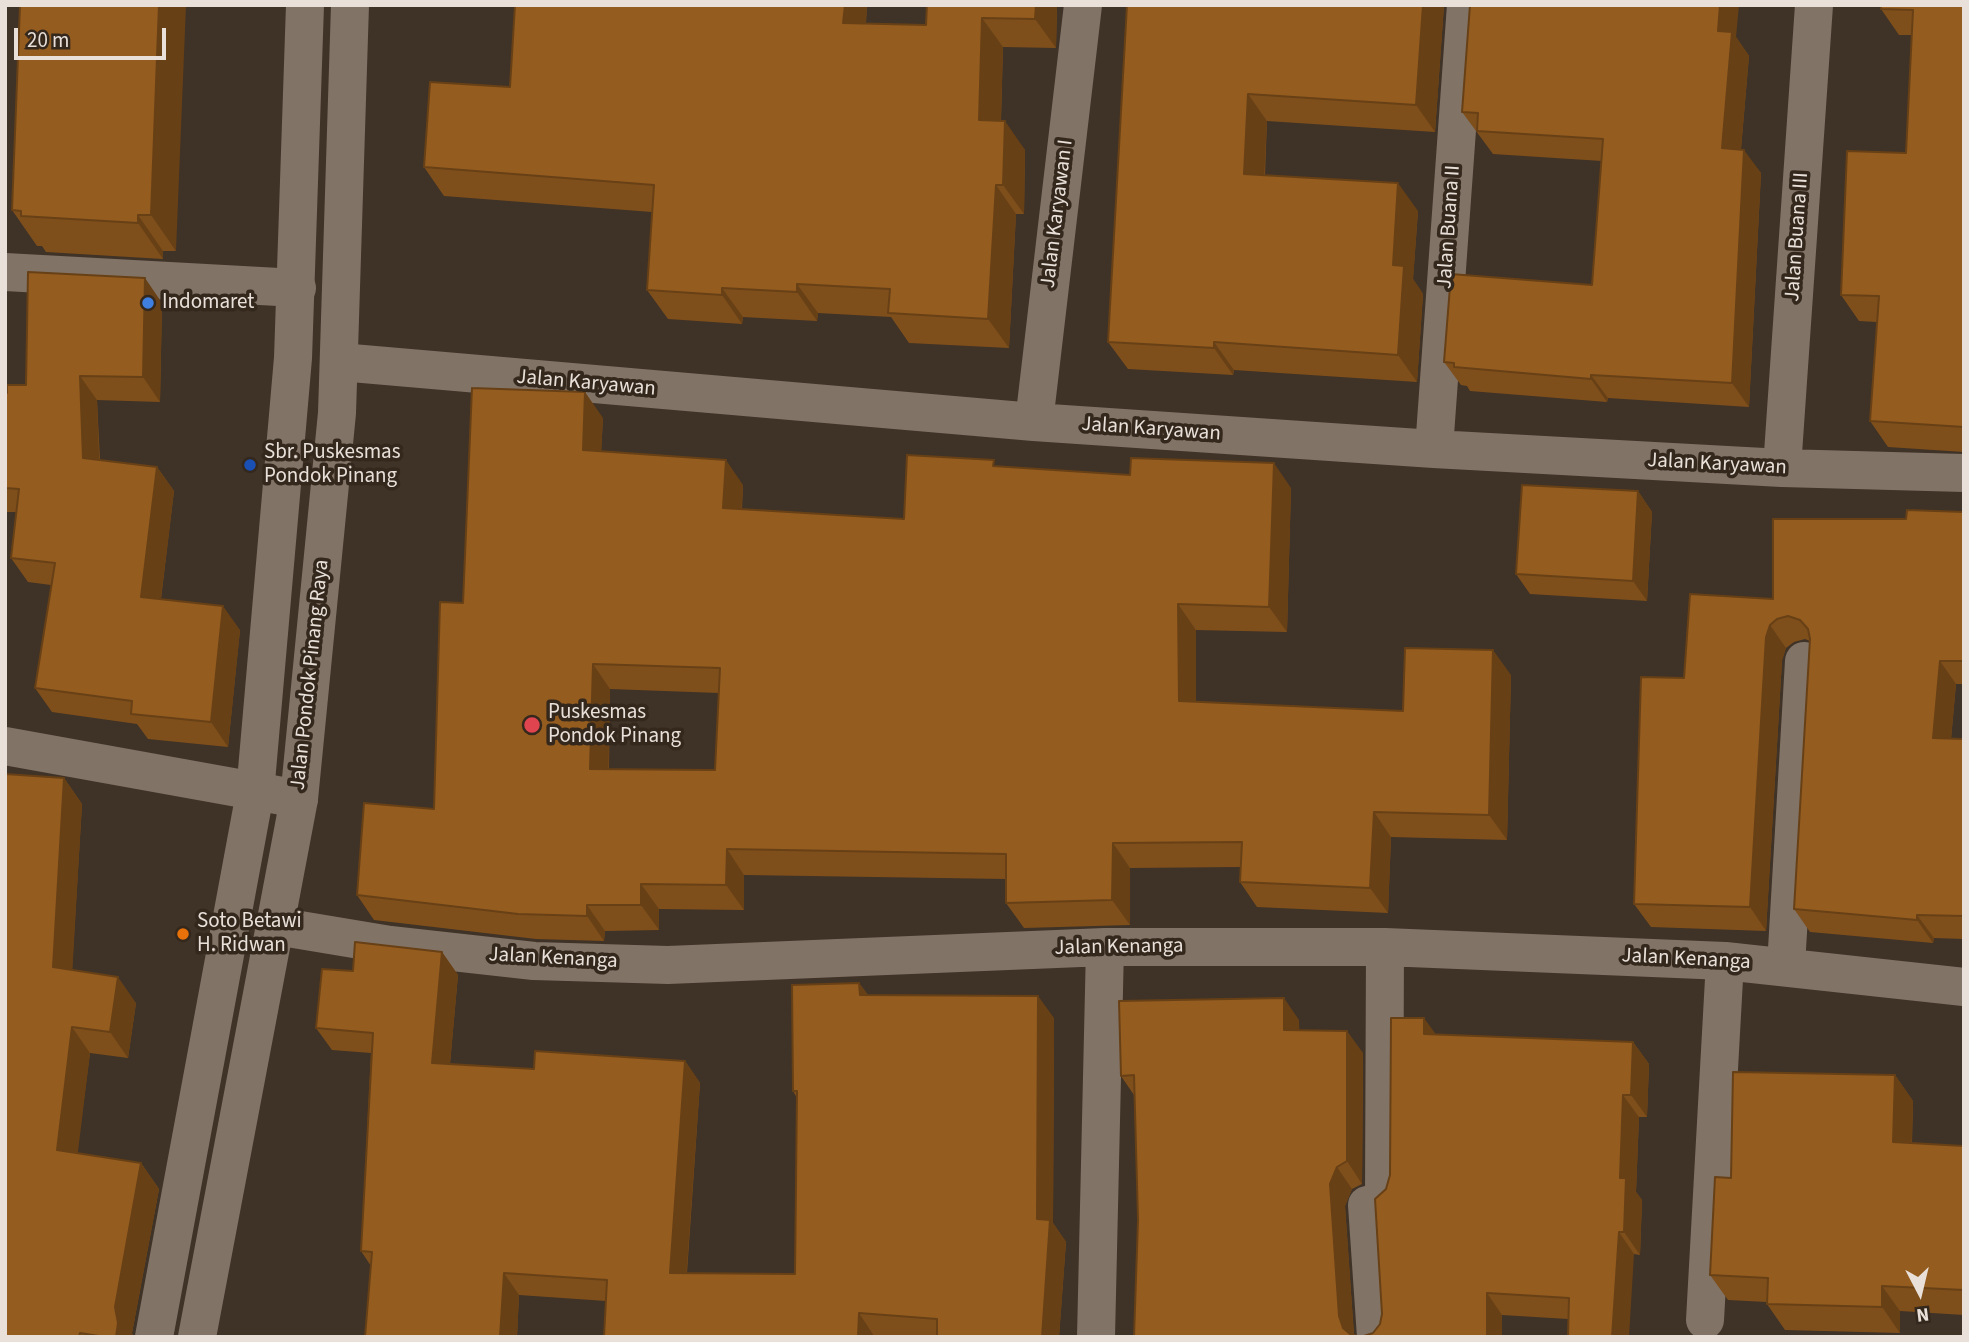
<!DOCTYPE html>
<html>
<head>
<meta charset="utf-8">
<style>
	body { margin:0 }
	#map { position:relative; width:1969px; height:1342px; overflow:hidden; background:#3f3227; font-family:"Source Sans 3",sans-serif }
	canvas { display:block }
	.frame { position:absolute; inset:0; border:7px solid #e8e0d9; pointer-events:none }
	.north { position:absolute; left:1885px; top:1258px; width:70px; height:70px; -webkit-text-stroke:5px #34281d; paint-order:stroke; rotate:173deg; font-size:19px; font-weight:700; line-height:28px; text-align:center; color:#e8e0d9 }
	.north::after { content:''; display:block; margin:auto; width:24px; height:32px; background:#e8e0d9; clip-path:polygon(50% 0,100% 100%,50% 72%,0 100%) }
	.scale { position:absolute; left:14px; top:28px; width:152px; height:32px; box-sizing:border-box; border:4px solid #e8e0d9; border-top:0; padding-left:9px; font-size:21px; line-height:24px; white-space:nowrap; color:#e8e0d9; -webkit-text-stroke:5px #34281d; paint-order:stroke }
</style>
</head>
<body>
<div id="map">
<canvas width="1969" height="1342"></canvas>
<div class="frame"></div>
<div class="north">N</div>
<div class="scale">20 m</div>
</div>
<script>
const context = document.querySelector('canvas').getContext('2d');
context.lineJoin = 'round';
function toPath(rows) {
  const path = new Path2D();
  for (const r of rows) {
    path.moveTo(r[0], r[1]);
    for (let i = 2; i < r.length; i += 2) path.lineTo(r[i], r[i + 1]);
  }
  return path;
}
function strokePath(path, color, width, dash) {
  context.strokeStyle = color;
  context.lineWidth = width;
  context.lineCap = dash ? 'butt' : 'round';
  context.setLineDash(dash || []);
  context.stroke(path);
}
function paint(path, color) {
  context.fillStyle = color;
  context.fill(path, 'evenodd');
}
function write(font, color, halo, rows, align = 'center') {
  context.font = font + ' "Source Sans 3",sans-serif';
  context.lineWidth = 7;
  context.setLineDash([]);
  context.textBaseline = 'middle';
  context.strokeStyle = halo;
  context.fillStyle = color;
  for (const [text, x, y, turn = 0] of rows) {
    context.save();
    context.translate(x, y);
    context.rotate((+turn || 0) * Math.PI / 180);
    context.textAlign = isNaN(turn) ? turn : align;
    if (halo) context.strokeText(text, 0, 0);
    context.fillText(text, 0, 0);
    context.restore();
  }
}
strokePath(toPath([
	[5,272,297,288],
	[340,362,1034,422,1434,449,1782,468,1964,473],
	[1034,422,1083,5],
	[1434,449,1466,5],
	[1782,468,1814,5],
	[5,746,299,799],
	[276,926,390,945,534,961,668,965,1105,947,1385,947,1725,961,1964,987],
	[1786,966,1804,661],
	[1705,1320,1725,961],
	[1096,1337,1105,947],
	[1376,1337,1367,1205,1382,1201,1384,1197,1385,947]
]), '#827367', 38);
strokePath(toPath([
	[154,1337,255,793,293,358,305,5],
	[197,1337,299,799,337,413,350,5]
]), '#827367', 38);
paint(toPath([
	[20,5,176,251,163,251,163,259,46,252,42,246,37,246,12,210],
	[515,5,867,5,866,23,926,25,1057,5,1056,48,1003,47,1001,121,1025,150,1024,214,1016,214,1009,348,909,343,891,317,818,313,817,321,743,317,742,324,668,319,647,290,652,212,444,196,424,167,510,87],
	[1127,5,1444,5,1435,132,1267,121,1265,175,1418,211,1413,279,1423,294,1417,382,1234,370,1233,375,1128,369,1108,342],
	[1964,5,1964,452,1888,447,1870,421,1877,322,1859,321,1841,295,1906,153,1912,35,1899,35,1881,9],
	[1736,37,1749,56,1741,149,1761,173,1749,407,1608,398,1607,402,1470,391,1467,386,1461,385,1444,362,1592,285,1602,161,1493,154,1462,112],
	[162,303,160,402,97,400,100,460,157,467,174,491,161,599,240,630,228,747,148,739,137,724,52,712,35,688,51,585,28,582,11,558,16,512,5,512,5,393,26,385],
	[603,418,601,452,743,485,742,509,904,519,998,467,1291,488,1287,632,1196,630,1196,702,1403,711,1511,675,1507,840,1391,837,1388,913,1257,907,1240,882,1240,867,1130,868,1130,925,1024,928,1006,903,1006,879,744,875,744,910,659,909,659,930,605,931,604,941,536,939,374,920,357,895,434,809,463,603],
	[610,689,719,693,715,770,609,769],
	[1638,491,1652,512,1647,601,1530,594,1516,574],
	[1964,512,1964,684,1956,684,1951,739,1964,739,1964,939,1934,938,1933,943,1810,932,1794,909,1810,641,1805,639,1794,642,1786,648,1782,660,1766,931,1651,927,1634,904,1684,678,1773,599,1906,519],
	[64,778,82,804,72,970,136,1003,128,1058,90,1053,77,1153,141,1163,159,1189,132,1333,133,1337,5,1337],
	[442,952,458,975,450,1064,534,1069,685,1061,700,1083,687,1273,795,1274,797,1098,793,1091,859,983,868,995,1054,1018,1053,1223,1066,1242,1059,1337,890,1337,874,1336,606,1301,519,1295,517,1337,365,1337,371,1266,361,1251,371,1053,332,1050,316,1028,353,971],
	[1299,1020,1299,1030,1363,1053,1362,1184,1352,1189,1345,1206,1354,1335,1361,1337,1373,1333,1380,1324,1382,1314,1386,1189,1436,1035,1633,1042,1649,1064,1647,1117,1639,1117,1636,1192,1642,1200,1640,1255,1634,1254,1568,1319,1502,1315,1502,1337,1134,1337,1138,1220,1134,1095,1121,1076],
	[1895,1075,1913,1101,1912,1143,1964,1146,1964,1315,1900,1311,1900,1333,1785,1330,1767,1304,1767,1302,1728,1300,1710,1275,1731,1178]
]), '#7f4f1b');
paint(toPath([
	[159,5,186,5,176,251,151,215],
	[845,5,867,5,864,52,843,23],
	[1036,5,1057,5,1056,48,1035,19],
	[1423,5,1444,5,1435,132,1416,105],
	[1720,5,1739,5,1736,37,1749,56,1739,171,1722,148,1718,31],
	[982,18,1003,47,1000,150,979,120],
	[1248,94,1267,121,1263,201,1244,174],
	[1005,121,1025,150,1024,214,1003,185],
	[1744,150,1761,173,1749,407,1732,383],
	[1398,183,1418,211,1413,279,1423,294,1417,382,1398,355,1393,265],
	[996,185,1016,214,1009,348,988,319],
	[138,215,163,251,163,259,138,223],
	[145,278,162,303,160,402,143,377],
	[797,284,818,313,817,321,797,292],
	[722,288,743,317,742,324,722,295],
	[1214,342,1234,370,1233,375,1214,348],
	[1591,375,1608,398,1607,402,1591,379],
	[80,376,97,400,100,483,83,458],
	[585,392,603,418,600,475,583,450],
	[726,460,743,485,740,533,723,508],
	[1274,463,1291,488,1287,632,1269,607],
	[157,467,174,491,158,622,141,597],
	[1638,491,1652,512,1647,601,1633,581],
	[1178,604,1196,630,1196,726,1179,701],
	[223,606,240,630,228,747,211,722],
	[1770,625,1786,648,1782,660,1766,931,1750,907,1766,637],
	[1493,650,1511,675,1507,840,1489,815],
	[1940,661,1956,684,1949,761,1933,738],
	[593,664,610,689,608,794,590,769],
	[64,778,82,804,71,993,53,967],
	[1374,812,1391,837,1388,913,1370,888],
	[1113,843,1130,868,1130,925,1112,900],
	[727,849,744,875,744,910,726,885],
	[641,884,659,909,659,930,641,905],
	[587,905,605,931,604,941,587,916],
	[1917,915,1934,938,1933,943,1917,920],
	[442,952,458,975,448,1085,432,1063],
	[118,977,136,1003,128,1058,110,1032],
	[859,983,875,1005,860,995],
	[1038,996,1054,1018,1053,1223,1066,1242,1059,1337,1042,1337,1037,1219],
	[1284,998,1299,1020,1300,1052,1284,1030],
	[1424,1018,1440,1040,1424,1034],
	[72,1027,90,1053,75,1176,57,1150],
	[1347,1031,1363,1053,1362,1184,1347,1161],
	[1633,1042,1649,1064,1647,1117,1631,1095],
	[685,1061,700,1083,685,1295,670,1273],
	[1895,1075,1913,1101,1911,1167,1893,1142],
	[1623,1095,1639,1117,1636,1192,1642,1200,1640,1255,1624,1232,1620,1178],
	[141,1163,159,1189,132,1333,133,1337,116,1337,115,1307],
	[1337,1167,1352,1189,1345,1206,1354,1337,1343,1328,1339,1316,1330,1184],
	[1619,1232,1634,1254,1629,1337,1612,1337],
	[504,1273,519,1295,517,1337,500,1337],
	[1882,1286,1900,1311,1900,1333,1882,1307],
	[1487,1293,1502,1315,1502,1337,1487,1337],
	[859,1313,874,1336,874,1337,858,1337]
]), '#684016');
const building = toPath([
	[20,5,159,5,151,215,138,215,138,223,21,216,21,211,12,210,20,5],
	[515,5,845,5,843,23,926,25,927,5,1036,5,1035,19,982,18,979,120,1005,121,1003,185,996,185,988,319,888,313,890,289,797,284,797,292,722,288,722,295,647,290,654,185,424,167,430,82,510,87,515,5],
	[1127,5,1423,5,1416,105,1248,94,1244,174,1398,183,1393,265,1404,266,1398,355,1214,342,1214,348,1108,342,1127,5],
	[1470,5,1720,5,1718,31,1732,32,1722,148,1744,150,1732,383,1591,375,1591,379,1454,367,1454,363,1444,362,1451,274,1592,285,1603,139,1477,131,1478,113,1462,112,1470,5],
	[1881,5,1964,5,1964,427,1870,421,1879,296,1841,295,1847,151,1906,153,1913,10,1881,9,1881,5],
	[28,272,145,278,143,377,80,376,83,458,157,467,141,597,223,606,211,722,131,714,132,701,35,688,55,563,11,558,19,489,5,488,5,393,7,393,7,385,26,385,28,272],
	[472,388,585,392,583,450,726,460,723,508,904,519,907,455,994,460,993,466,1130,475,1131,458,1274,463,1269,607,1178,604,1179,701,1403,711,1405,648,1493,650,1489,815,1374,812,1370,888,1240,882,1242,842,1113,843,1112,900,1006,903,1006,854,727,849,726,885,641,884,641,905,587,905,587,916,518,914,357,895,364,803,434,809,440,602,463,603,472,388],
	[593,664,720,668,715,770,590,769,593,664],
	[1522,485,1638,491,1633,581,1516,574,1522,485],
	[1907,510,1964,512,1964,661,1940,661,1933,738,1964,739,1964,916,1917,915,1917,920,1794,909,1810,639,1808,629,1800,620,1788,616,1777,619,1770,625,1766,637,1750,907,1634,904,1641,677,1684,678,1690,594,1773,599,1773,519,1906,519,1907,510],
	[5,774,64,778,53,967,118,977,110,1032,72,1027,57,1150,141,1163,115,1307,118,1323,116,1337,105,1337,80,1333,79,1337,5,1337,5,774],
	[355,942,442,952,432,1063,534,1069,535,1051,685,1061,670,1273,795,1274,797,1091,793,1091,792,985,859,983,860,995,1038,996,1037,1219,1050,1220,1042,1337,937,1337,937,1319,859,1313,858,1337,604,1337,607,1280,504,1273,500,1337,365,1337,372,1252,361,1251,373,1033,316,1028,322,969,353,971,355,942],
	[1284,998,1284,1030,1347,1031,1347,1161,1337,1167,1330,1184,1339,1316,1343,1328,1350,1334,1361,1337,1373,1333,1380,1324,1382,1314,1375,1199,1386,1189,1390,1175,1391,1018,1424,1018,1424,1034,1633,1042,1631,1095,1623,1095,1620,1178,1626,1178,1624,1232,1619,1232,1612,1337,1568,1337,1569,1298,1487,1293,1487,1337,1134,1337,1138,1220,1134,1075,1121,1076,1119,1001,1284,998],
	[1733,1072,1895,1075,1893,1142,1964,1146,1964,1290,1882,1286,1882,1307,1767,1304,1768,1278,1710,1275,1715,1177,1731,1178,1733,1072]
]);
paint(building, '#945c1f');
strokePath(building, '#684016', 2);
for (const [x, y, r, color] of [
	[148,303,7,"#3f7fe0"],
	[250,465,7,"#1a4fb4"],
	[532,725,9,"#e0444e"],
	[183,934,7,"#e8710a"]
]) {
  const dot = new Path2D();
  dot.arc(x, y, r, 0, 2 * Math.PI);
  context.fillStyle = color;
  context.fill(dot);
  strokePath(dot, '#34281d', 2.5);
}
write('21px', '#e8e0d9', '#34281d', [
	["Jalan Karyawan I",1058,214,-83],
	["Jalan Buana II",1450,227,-86],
	["Jalan Buana III",1798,237,-86],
	["Jalan Karyawan",586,384,5],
	["Jalan Karyawan",1151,430,4],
	["Jalan Karyawan",1717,465,3],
	["Jalan Pondok Pinang Raya",311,675,-84],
	["Jalan Kenanga",1119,948,-1],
	["Jalan Kenanga",553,959,3],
	["Jalan Kenanga",1686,960,3]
]);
write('21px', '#e8e0d9', '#34281d', [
	["Indomaret",162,303],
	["Sbr. Puskesmas",264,453],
	["Pondok Pinang",264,477],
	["Puskesmas",548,713],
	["Pondok Pinang",548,737],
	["Soto Betawi",197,922],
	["H. Ridwan",197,946]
], 'left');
</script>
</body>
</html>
